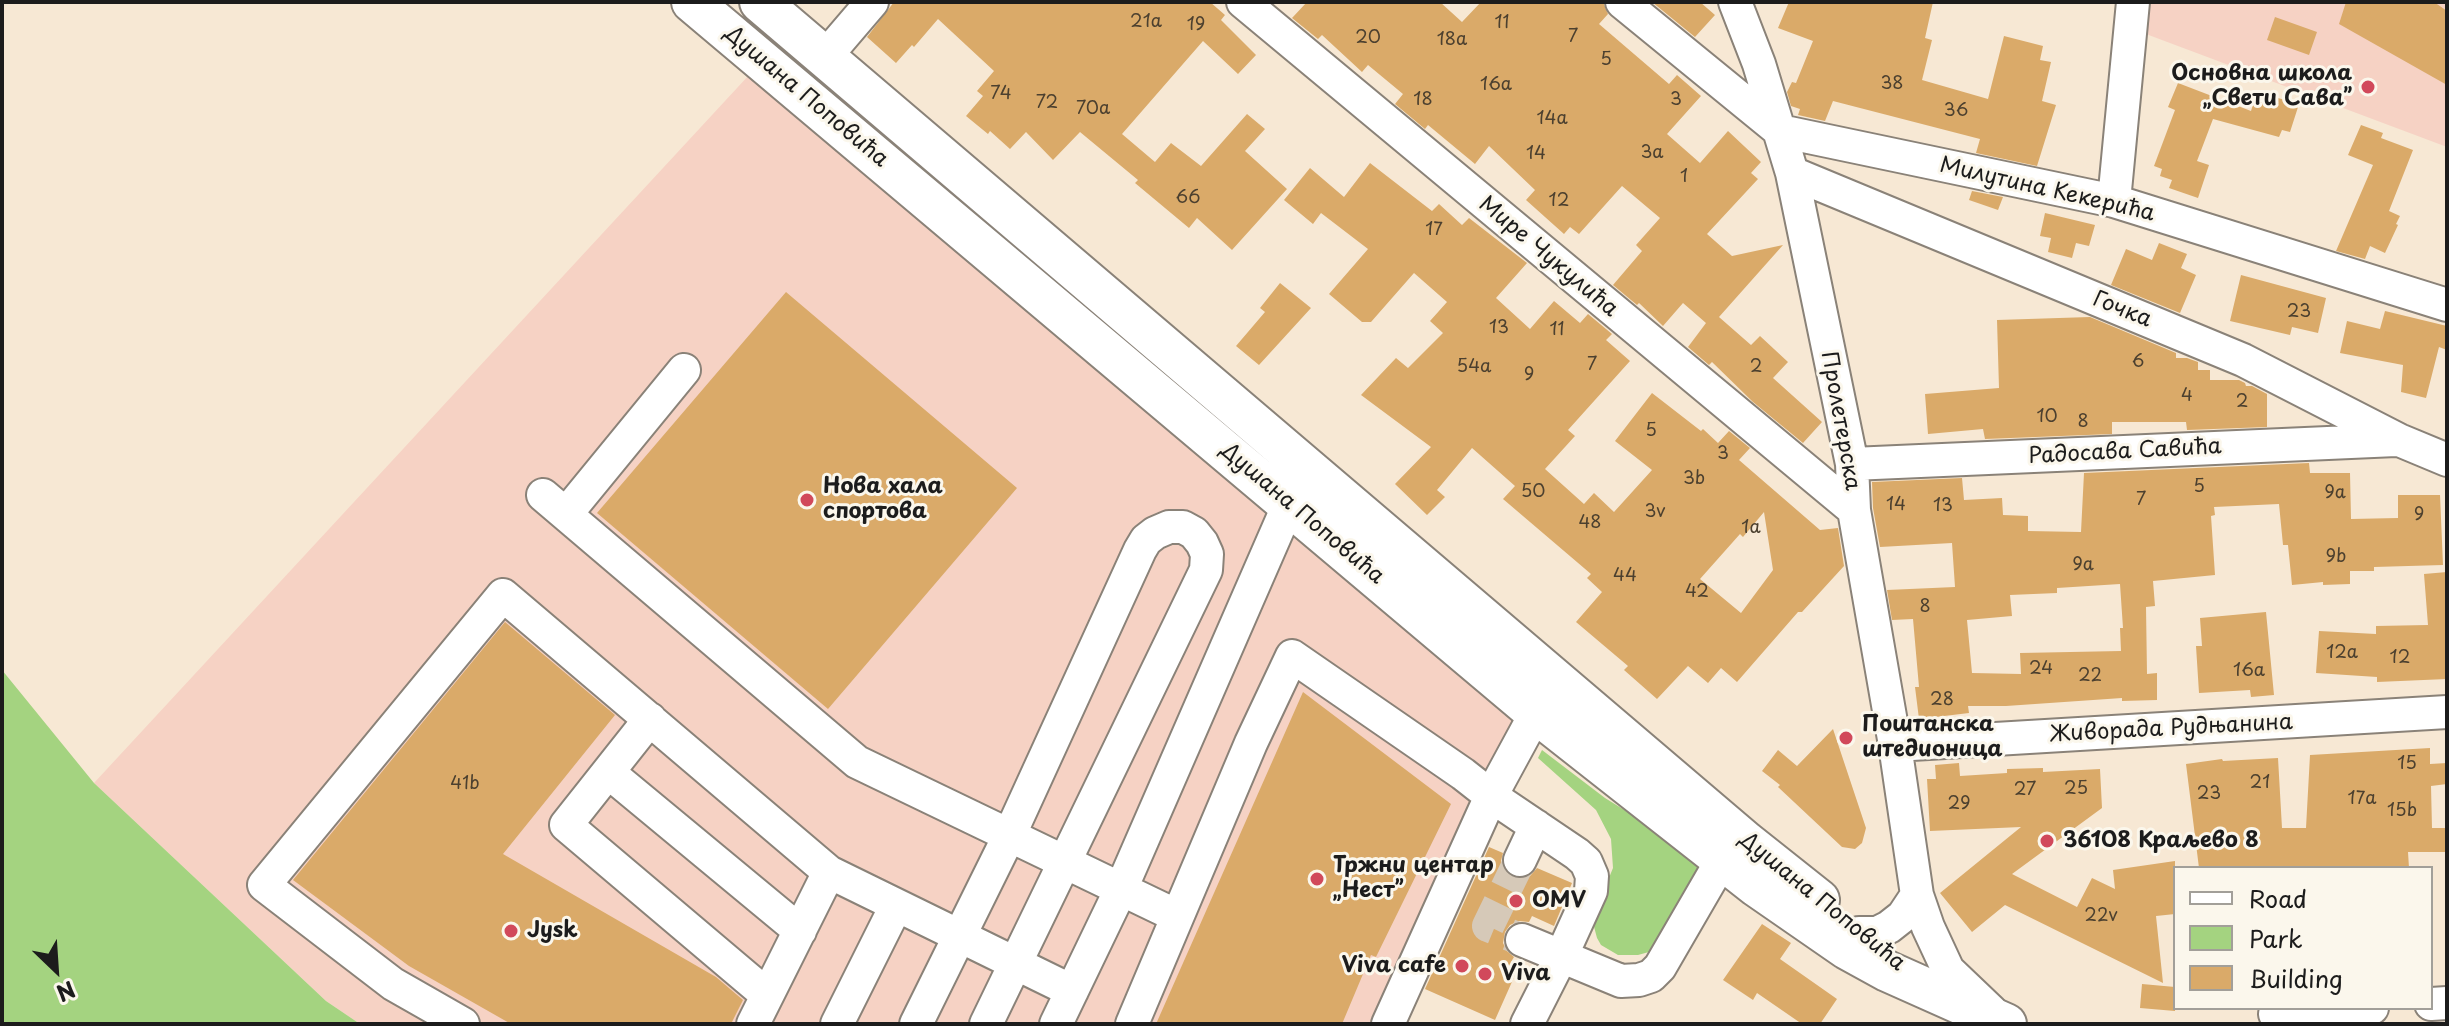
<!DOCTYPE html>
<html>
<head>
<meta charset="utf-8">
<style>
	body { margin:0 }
	#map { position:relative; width:2449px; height:1026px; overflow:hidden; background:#f7e8d4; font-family:"Playpen Sans",sans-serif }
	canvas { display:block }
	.frame { position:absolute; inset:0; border:4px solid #1c1c1c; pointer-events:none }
	.legend { position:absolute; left:2173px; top:866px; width:260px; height:144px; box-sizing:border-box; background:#fbf7ec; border:2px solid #a29f99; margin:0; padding:10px 14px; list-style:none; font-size:24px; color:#1c1c1c }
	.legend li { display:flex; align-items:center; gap:16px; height:40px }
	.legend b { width:40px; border:2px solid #a29f99 }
	.north { position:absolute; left:16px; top:930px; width:80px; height:80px; -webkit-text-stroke:6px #fbf7ec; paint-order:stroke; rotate:155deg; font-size:22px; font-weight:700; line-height:32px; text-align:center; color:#1c1c1c }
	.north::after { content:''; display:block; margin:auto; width:28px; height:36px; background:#1c1c1c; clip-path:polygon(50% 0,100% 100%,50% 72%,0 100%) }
</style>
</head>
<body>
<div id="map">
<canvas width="2449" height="1026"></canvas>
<div class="frame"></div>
<ul class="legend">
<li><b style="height:10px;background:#fff"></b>Road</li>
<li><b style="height:22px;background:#a4d380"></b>Park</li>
<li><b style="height:22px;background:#daaa69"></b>Building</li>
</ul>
<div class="north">N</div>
</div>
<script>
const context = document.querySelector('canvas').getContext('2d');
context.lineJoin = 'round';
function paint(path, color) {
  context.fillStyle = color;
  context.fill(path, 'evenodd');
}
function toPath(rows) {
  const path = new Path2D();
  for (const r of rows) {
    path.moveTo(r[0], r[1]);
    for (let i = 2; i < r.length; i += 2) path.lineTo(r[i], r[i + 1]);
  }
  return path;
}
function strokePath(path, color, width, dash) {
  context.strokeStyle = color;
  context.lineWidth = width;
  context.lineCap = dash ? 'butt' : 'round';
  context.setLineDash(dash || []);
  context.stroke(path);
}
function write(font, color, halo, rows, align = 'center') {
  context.font = font + ' "Playpen Sans",sans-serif';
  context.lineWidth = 6;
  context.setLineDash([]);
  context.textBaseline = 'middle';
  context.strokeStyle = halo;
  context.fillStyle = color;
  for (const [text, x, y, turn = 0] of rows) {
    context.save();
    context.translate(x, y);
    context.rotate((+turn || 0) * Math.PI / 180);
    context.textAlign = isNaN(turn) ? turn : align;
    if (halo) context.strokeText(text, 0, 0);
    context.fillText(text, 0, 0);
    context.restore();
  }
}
paint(toPath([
	[2133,2,2447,2,2447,147,2130,28],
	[762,61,1536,713,1388,1024,360,1024,326,1001,94,783]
]), '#f6d2c4');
paint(toPath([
	[2,670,94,783,326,1001,360,1024,2,1024],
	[1542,750,1605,798,1710,863,1656,950,1638,955,1618,955,1601,945,1597,938,1592,919,1613,868,1611,839,1596,810,1538,758]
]), '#a4d380');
paint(toPath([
	[894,2,1210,2,1225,15,1221,20,1256,55,1238,74,1203,41,1122,134,1155,162,1171,143,1201,166,1247,114,1265,129,1245,151,1287,189,1232,250,1197,218,1189,228,1135,183,1138,180,1080,132,1053,160,1026,132,1010,149,990,131,988,134,966,116,983,96,977,91,994,71,938,19,914,47,912,45,896,63,867,37],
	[1307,2,1440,2,1462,22,1481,2,1603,2,1608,14,1599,24,1669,84,1677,75,1701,96,1667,134,1700,163,1728,131,1761,162,1751,173,1758,179,1707,234,1732,256,1783,245,1719,317,1751,345,1760,336,1788,362,1773,378,1822,422,1803,443,1753,402,1712,362,1709,365,1688,347,1706,323,1683,303,1663,326,1639,303,1637,305,1613,285,1642,251,1636,245,1660,218,1622,186,1579,234,1570,227,1564,234,1526,200,1535,190,1489,146,1475,164,1428,125,1425,129,1395,104,1403,94,1368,65,1362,72,1322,35,1318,39,1292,18],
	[1652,2,1700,2,1715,15,1695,37],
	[1789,2,1933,2,1925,38,1932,40,1922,80,1988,99,2004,36,2043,46,2040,60,2051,62,2042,101,2056,105,2037,166,1976,153,1980,139,1833,101,1825,121,1798,115,1800,109,1791,106,1787,92,1792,82,1796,83,1813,41,1778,28],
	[2346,2,2434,2,2447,11,2447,85,2339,24],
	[2275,17,2317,32,2309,55,2267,40],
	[2178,83,2251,111,2257,92,2299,104,2290,132,2282,130,2279,137,2213,119,2197,161,2209,165,2198,198,2169,188,2172,180,2160,176,2162,169,2154,166,2175,110,2168,107],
	[2361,125,2383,133,2381,138,2413,150,2389,211,2400,216,2396,224,2398,225,2385,253,2370,246,2365,259,2336,251,2373,165,2348,155],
	[1370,163,1432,211,1439,204,1462,225,1469,218,1527,263,1496,298,1530,329,1554,301,1580,323,1588,314,1612,334,1606,340,1630,361,1568,430,1575,436,1545,469,1584,504,1594,493,1614,512,1652,470,1615,441,1652,393,1701,431,1703,429,1718,443,1729,431,1750,448,1739,460,1820,530,1838,528,1844,566,1802,612,1798,612,1737,682,1721,668,1708,683,1688,666,1657,699,1624,670,1628,666,1576,622,1602,592,1587,578,1591,574,1503,499,1515,486,1472,448,1437,490,1445,497,1427,515,1395,484,1431,447,1361,395,1396,358,1408,368,1443,333,1430,321,1447,302,1414,273,1371,322,1362,322,1329,294,1368,249,1321,213,1313,224,1284,200,1310,168,1344,197],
	[1764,512,1773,570,1741,613,1700,579,1740,534,1743,537],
	[1972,191,2003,197,1998,210,1969,200],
	[2045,213,2095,225,2089,246,2076,243,2072,258,2048,252,2051,238,2040,236],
	[2159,243,2187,254,2181,268,2196,275,2180,313,2111,285,2126,249,2152,260],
	[2241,275,2326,298,2318,333,2292,327,2290,335,2230,321],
	[1280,283,1311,308,1259,365,1236,346,1265,312,1260,308],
	[786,292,1017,488,828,709,597,513],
	[2385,311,2447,326,2447,350,2439,347,2426,398,2401,392,2403,365,2340,353,2347,321,2380,329],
	[2090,317,2176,353,2176,358,2187,358,2198,362,2198,370,2210,370,2210,380,2239,380,2245,383,2246,386,2252,386,2267,394,2267,427,2187,430,2186,422,2112,422,2112,434,1985,439,1983,429,1928,434,1925,394,1999,388,1997,320],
	[2309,463,2310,473,2350,473,2351,519,2398,518,2398,495,2440,495,2443,565,2374,567,2374,571,2350,571,2350,584,2323,585,2323,582,2292,585,2288,545,2283,545,2279,504,2214,507,2215,515,2211,516,2215,575,2153,581,2155,606,2146,607,2147,674,2157,673,2157,700,2122,701,2122,698,2006,706,1968,706,1969,713,1919,719,1915,687,1919,687,1913,619,1892,620,1887,590,1955,587,1952,543,1880,547,1873,508,1872,482,1962,478,1964,500,2002,498,2003,515,2028,516,2028,531,2081,532,2084,473],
	[2120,584,2123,628,2120,628,2121,651,2020,653,2021,674,1972,673,1967,620,2012,616,2010,595,2057,593,2057,588],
	[2447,572,2447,679,2377,682,2377,677,2316,673,2319,631,2376,634,2376,626,2428,625,2424,574],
	[2266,612,2274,695,2251,697,2250,690,2199,693,2196,646,2202,646,2200,618],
	[505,622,615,715,503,854,716,977,743,1000,731,1024,511,1024,409,966,293,880],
	[1303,692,1451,804,1376,957,1371,955,1342,1024,1156,1024],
	[1833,729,1866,828,1862,843,1855,849,1842,847,1778,787,1780,785,1762,771,1778,750,1797,766],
	[2430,748,2430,764,2447,763,2447,784,2431,786,2432,828,2447,828,2447,852,2408,852,2409,868,2199,868,2186,764,2222,759,2223,761,2278,758,2282,828,2306,828,2310,755],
	[1959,763,1960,776,2007,773,2007,769,2043,768,2043,772,2100,769,2102,808,2012,874,2077,907,2092,878,2115,889,2113,870,2175,861,2175,914,2156,916,2163,983,2005,905,1972,932,1940,893,2021,827,1930,831,1927,779,1936,779,1935,765],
	[1489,847,1503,853,1501,861,1504,870,1513,877,1521,879,1530,876,1537,868,1572,883,1554,926,1532,916,1529,922,1519,921,1510,925,1505,932,1503,943,1507,951,1514,957,1511,962,1519,966,1495,1020,1425,989],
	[1762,924,1791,943,1780,959,1837,999,1820,1024,1802,1024,1757,993,1753,1000,1723,980],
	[2142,984,2175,987,2175,1011,2140,1008]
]), '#daaa69');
strokePath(toPath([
	[1520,860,1488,926,1522,940]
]), '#d6c9b8', 32, [32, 16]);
const minor = toPath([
	[1243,2,1854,510],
	[1622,2,1780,131,2114,201,2447,305],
	[1735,2,1759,64,1792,173,1852,464,1854,510,1895,745,1917,895,1928,927,1948,970,1991,1011],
	[825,57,872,2],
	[1792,173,2243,360,2399,440,2447,460],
	[2114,201,2133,2],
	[1852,464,2396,440],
	[543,495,857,762,1177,916],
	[566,514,684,370],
	[650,719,566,825,767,995],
	[1895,745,2447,712],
	[608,772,800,931],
	[1520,860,1536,826],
	[1859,933,1877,933,1889,927,1903,916,1917,895],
	[1522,940,1621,981,1639,980,1651,976,1660,967,1722,860],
	[2431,1004,2447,1003],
	[2275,1014,2372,1008],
	[463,1024,393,984,264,885,503,595,829,872,1072,991],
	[753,1024,829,872],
	[837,1024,896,906],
	[916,1024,1010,834,1140,550,1146,540,1155,533,1169,527,1183,527,1194,533,1202,543,1207,554,1206,570,986,1024],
	[1056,1024,1121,889,1289,504,1302,486],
	[1132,1024,1251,743,1292,656,1463,774,1491,796,1577,854,1586,862,1592,876,1591,891,1561,957,1527,1024],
	[1388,1024,1491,796,1536,713]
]);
const major = toPath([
	[692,2,1536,713,1756,886,1847,949,1887,971,2006,1024],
	[760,2,1746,842,1819,900]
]);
strokePath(minor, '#8a8278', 36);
strokePath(major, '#8a8278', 44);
strokePath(minor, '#fff', 32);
strokePath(major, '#fff', 40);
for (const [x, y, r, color] of [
	[2368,87,8,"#d1495b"],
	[807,500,8,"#d1495b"],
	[1846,738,8,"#d1495b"],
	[2047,841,8,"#d1495b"],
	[1317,879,8,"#d1495b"],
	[1516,901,8,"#d1495b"],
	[511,931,8,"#d1495b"],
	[1462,966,8,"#d1495b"],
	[1485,974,8,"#d1495b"]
]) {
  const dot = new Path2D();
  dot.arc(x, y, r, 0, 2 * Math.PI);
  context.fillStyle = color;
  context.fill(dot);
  strokePath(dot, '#fbf7ec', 3);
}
write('18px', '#4c402f', null, [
	["21a",1146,22],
	["11",1502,23],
	["19",1196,25],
	["7",1573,37],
	["20",1368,38],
	["18a",1452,40],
	["5",1606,60],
	["38",1892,84],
	["16a",1496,85],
	["74",1001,94],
	["18",1423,100],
	["3",1676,100],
	["72",1047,103],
	["70a",1093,109],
	["36",1956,111],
	["14a",1552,119],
	["3a",1652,153],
	["14",1536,154],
	["1",1684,177],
	["66",1188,198],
	["12",1559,201],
	["17",1434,230],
	["23",2299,312],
	["13",1499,328],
	["11",1557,330],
	["6",2138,362],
	["7",1592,365],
	["54a",1474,367],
	["2",1756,367],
	["9",1529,375],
	["4",2187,396],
	["2",2242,402],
	["10",2047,417],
	["8",2083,422],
	["5",1651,431],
	["3",1723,454],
	["3b",1694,479],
	["5",2199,487],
	["50",1533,492],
	["9a",2335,493],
	["7",2141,500],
	["14",1896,505],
	["13",1943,506],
	["3v",1655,512],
	["9",2419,515],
	["48",1590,523],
	["1a",1751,528],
	["9b",2336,557],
	["9a",2083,565],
	["44",1625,576],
	["42",1697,592],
	["8",1925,607],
	["12a",2342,653],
	["12",2400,658],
	["24",2041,669],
	["16a",2249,671],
	["22",2090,676],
	["28",1942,700],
	["15",2407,764],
	["21",2260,783],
	["41b",465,784],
	["25",2076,789],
	["27",2025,790],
	["23",2209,794],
	["17a",2362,799],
	["29",1959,804],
	["15b",2402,811],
	["22v",2101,916]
]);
write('bold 22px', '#1c1c1c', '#fbf7ec', [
	["Основна школа",2352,74,"right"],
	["„Свети Сава”",2352,99,"right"],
	["Нова хала",823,487],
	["спортова",823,512],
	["Поштанска",1862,725],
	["штедионица",1862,750],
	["36108 Краљево 8",2063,841],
	["Тржни центар",1333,866],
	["„Нест”",1333,891],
	["OMV",1532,901],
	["Jysk",527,931],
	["Viva cafe",1446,966,"right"],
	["Viva",1501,974]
], 'left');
write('22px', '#1c1c1c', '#fbf7ec', [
	["Душана Поповића",806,97,40],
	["Милутина Кекерића",2047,190,13],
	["Мире Чукулића",1548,257,40],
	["Гочка",2122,310,22],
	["Пролетерска",1840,421,80],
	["Радосава Савића",2125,452,-3],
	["Душана Поповића",1302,514,40],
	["Живорада Рудњанина",2171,729,-3],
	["Душана Поповића",1822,902,39]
]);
</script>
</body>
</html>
